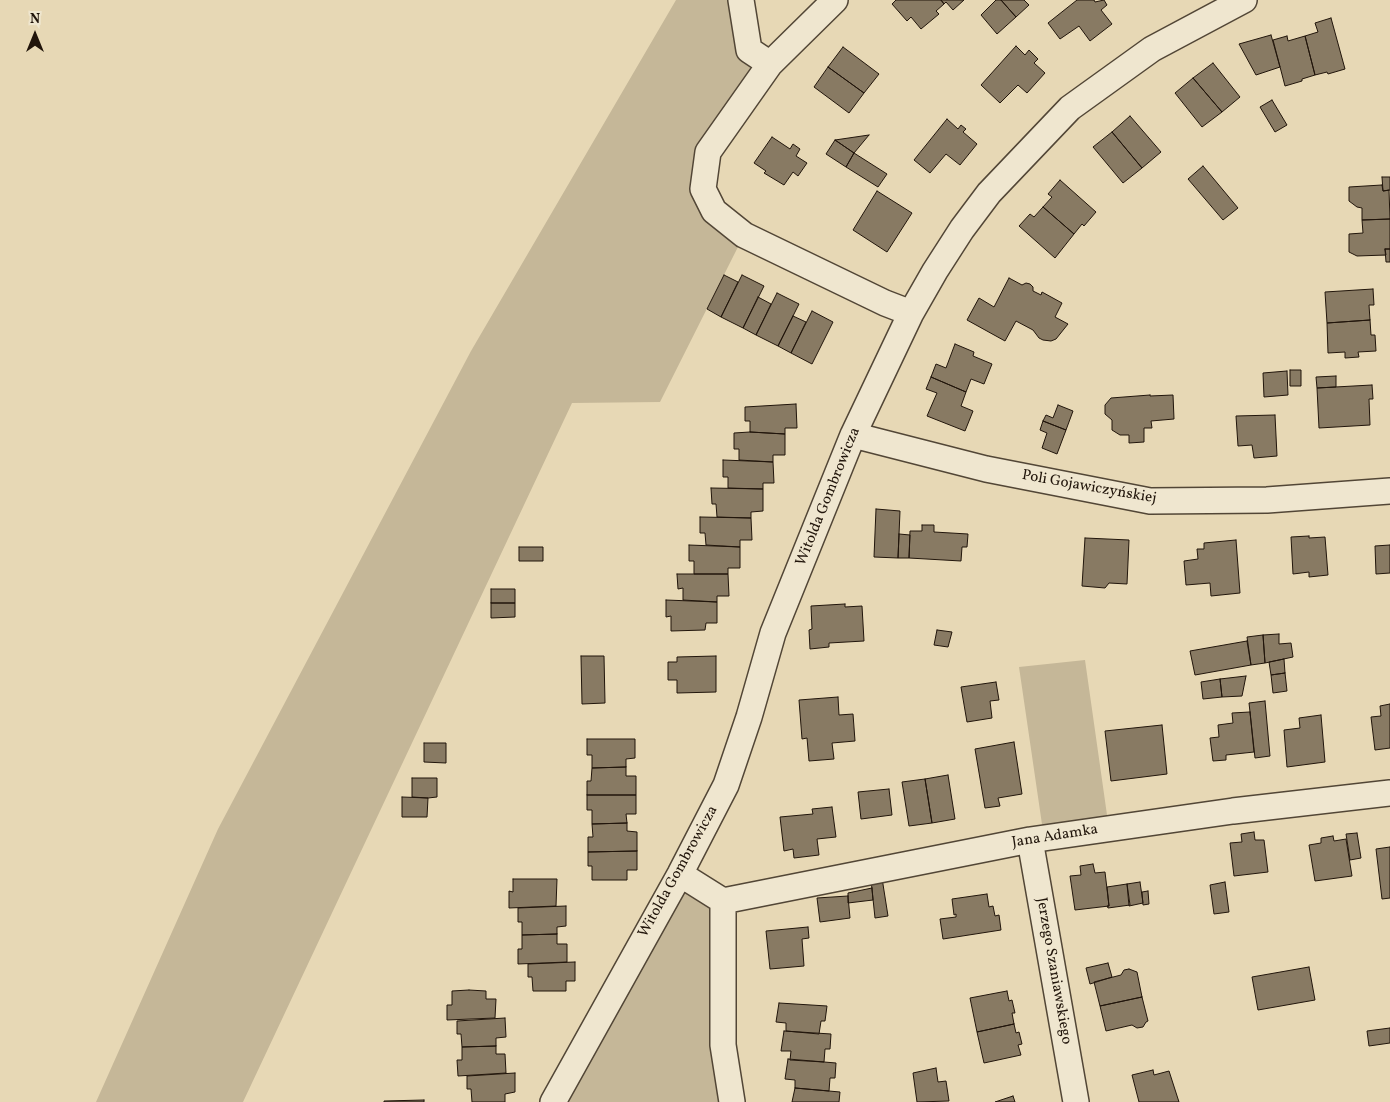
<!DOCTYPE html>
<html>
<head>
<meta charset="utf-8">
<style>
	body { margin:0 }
	#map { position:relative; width:1390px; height:1102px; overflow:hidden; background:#e7d8b5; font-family:Vollkorn,serif }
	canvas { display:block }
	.north { position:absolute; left:10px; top:10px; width:50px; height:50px; -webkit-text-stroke:4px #efe6cf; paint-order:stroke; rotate:0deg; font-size:14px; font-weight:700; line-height:20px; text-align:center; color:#21150b }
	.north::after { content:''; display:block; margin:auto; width:18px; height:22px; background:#21150b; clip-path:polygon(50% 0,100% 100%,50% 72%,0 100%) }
</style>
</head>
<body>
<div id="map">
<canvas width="1390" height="1102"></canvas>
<div class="north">N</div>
</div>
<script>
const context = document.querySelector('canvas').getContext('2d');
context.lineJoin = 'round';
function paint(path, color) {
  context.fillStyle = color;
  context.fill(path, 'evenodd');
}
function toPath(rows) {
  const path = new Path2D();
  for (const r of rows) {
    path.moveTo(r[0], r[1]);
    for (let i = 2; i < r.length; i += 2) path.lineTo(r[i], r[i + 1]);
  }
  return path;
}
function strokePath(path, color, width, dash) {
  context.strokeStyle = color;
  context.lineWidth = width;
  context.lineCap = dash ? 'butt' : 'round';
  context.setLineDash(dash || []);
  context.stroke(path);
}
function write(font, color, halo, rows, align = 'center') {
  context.font = font + ' Vollkorn,serif';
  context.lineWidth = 4;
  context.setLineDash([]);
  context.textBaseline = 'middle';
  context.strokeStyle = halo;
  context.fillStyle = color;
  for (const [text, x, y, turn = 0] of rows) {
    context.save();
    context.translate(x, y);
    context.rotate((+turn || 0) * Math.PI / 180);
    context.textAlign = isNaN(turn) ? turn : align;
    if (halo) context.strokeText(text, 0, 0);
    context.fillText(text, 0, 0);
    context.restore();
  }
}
paint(toPath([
	[676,0,741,0,770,64,708,152,703,189,744,235,660,402,572,403,243,1102,96,1102,218,829,471,351],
	[1085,660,1109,829,1044,838,1019,667],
	[680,874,723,901,732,1102,553,1102]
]), '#c5b798');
const building = toPath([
	[896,0,941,0,944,4,936,11,939,14,921,29,911,17,907,21,892,4,896,0],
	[941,0,964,0,953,10,946,2,944,4,941,0],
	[996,0,1001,0,1016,17,997,34,981,15,996,0],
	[1001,0,1024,0,1029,5,1016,17,1001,0],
	[1077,0,1094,0,1095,2,1104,0,1107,5,1101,10,1112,24,1090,41,1079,26,1060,39,1048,23,1077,0],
	[1331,18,1345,69,1328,74,1327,72,1315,75,1305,36,1318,32,1315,23,1331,18],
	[1271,35,1280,67,1256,75,1239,44,1271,35],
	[1287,36,1288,41,1305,36,1315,75,1302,79,1302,81,1285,86,1273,40,1287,36],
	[1016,46,1025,55,1029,50,1038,59,1034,63,1045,73,1027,93,1018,85,1000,103,981,85,1016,46],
	[843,47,879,74,864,93,828,67,843,47],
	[1213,63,1240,97,1222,112,1193,78,1213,63],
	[828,67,864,93,849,113,814,87,828,67],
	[1193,78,1222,112,1202,127,1175,93,1193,78],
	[1272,100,1287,125,1275,132,1260,107,1272,100],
	[1130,116,1161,152,1142,168,1112,132,1130,116],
	[947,119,958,129,961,125,966,129,963,132,977,144,960,165,946,154,930,173,914,160,947,119],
	[1112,132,1142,168,1123,183,1093,147,1112,132],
	[869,135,854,153,835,140,869,135],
	[772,137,790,149,793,144,800,149,796,156,807,163,798,176,793,172,784,185,764,173,766,171,754,163,772,137],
	[835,140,854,153,846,167,826,154,835,140],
	[854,153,887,174,878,187,846,167,854,153],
	[1203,166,1238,208,1223,220,1188,179,1203,166],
	[1382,177,1390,177,1390,190,1383,191,1382,177],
	[1060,180,1096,212,1084,226,1082,224,1074,234,1043,207,1052,197,1048,194,1060,180],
	[1382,185,1383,191,1389,190,1390,219,1362,220,1362,208,1357,207,1349,201,1349,187,1382,185],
	[877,191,912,213,887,252,853,230,877,191],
	[1043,207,1074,234,1055,258,1019,226,1030,214,1034,217,1043,207],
	[1390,219,1390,249,1385,249,1386,255,1357,256,1349,252,1349,234,1363,233,1362,220,1390,219],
	[1385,249,1390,249,1390,262,1386,262,1385,249],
	[724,275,738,282,721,317,707,309,724,275],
	[742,275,764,286,743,328,721,317,742,275],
	[1009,278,1022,285,1026,283,1030,284,1033,287,1033,291,1041,295,1042,292,1062,303,1055,317,1068,324,1056,339,1051,341,1043,340,1039,338,1033,330,1016,321,1005,341,967,320,979,298,994,307,1009,278],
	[1373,289,1374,305,1369,305,1370,320,1327,323,1325,292,1373,289],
	[777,293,799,304,778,346,756,335,777,293],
	[758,297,771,304,756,335,743,328,758,297],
	[812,311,833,322,812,364,791,353,812,311],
	[793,316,806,322,791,353,778,346,793,316],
	[1370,320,1371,335,1375,335,1376,351,1358,352,1359,357,1345,358,1345,352,1328,353,1327,323,1370,320],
	[955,344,974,352,973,356,992,364,984,384,971,379,966,392,931,377,936,364,946,368,955,344],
	[1290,370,1301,370,1301,386,1290,386,1290,370],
	[1287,371,1288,395,1264,397,1263,373,1287,371],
	[1336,376,1336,387,1317,388,1316,377,1336,376],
	[931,377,966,392,961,406,973,411,965,431,927,416,937,393,926,389,931,377],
	[1372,385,1373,399,1369,399,1370,425,1319,428,1317,388,1372,385],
	[1150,395,1150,396,1173,395,1174,419,1151,421,1152,428,1144,428,1144,442,1129,443,1129,435,1120,435,1112,430,1112,420,1105,414,1105,405,1111,398,1150,395],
	[796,404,797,428,785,428,785,434,750,432,750,421,745,421,745,407,796,404],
	[1058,405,1073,411,1066,430,1043,421,1046,415,1053,418,1058,405],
	[1275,415,1277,456,1254,458,1252,445,1238,446,1236,416,1275,415],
	[1043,421,1066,430,1057,454,1042,448,1047,433,1040,430,1043,421],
	[750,432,785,434,785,455,773,455,773,462,739,460,739,449,734,449,734,433,750,432],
	[723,460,773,462,774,483,763,483,763,489,728,488,728,477,723,477,723,460],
	[711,488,763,489,763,511,751,512,751,518,717,517,716,504,712,504,711,488],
	[876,509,900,511,898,558,874,557,876,509],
	[700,517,751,518,752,540,740,540,740,547,706,545,705,533,700,533,700,517],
	[922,525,934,525,934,532,968,534,967,547,962,547,961,561,909,558,910,531,922,531,922,525],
	[899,534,910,535,909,558,898,558,899,534],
	[1309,536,1309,538,1325,537,1328,575,1309,577,1309,572,1293,574,1291,537,1309,536],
	[1085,538,1129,540,1127,584,1109,583,1105,588,1082,586,1085,538],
	[1236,540,1240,593,1211,596,1210,583,1186,585,1184,561,1198,559,1197,549,1204,549,1204,543,1236,540],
	[689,545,740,547,740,568,728,568,728,574,694,574,694,561,689,561,689,545],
	[1390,545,1390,573,1376,574,1375,546,1390,545],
	[519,547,543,547,543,561,519,561,519,547],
	[677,574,728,574,729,596,717,596,717,602,683,600,683,588,678,589,677,574],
	[491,589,515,589,515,603,491,603,491,589],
	[666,600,717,602,717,623,706,623,705,630,671,631,671,616,666,617,666,600],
	[491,603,515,603,515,617,491,618,491,603],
	[845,604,845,607,862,606,864,641,829,643,829,647,810,649,809,630,812,629,811,606,845,604],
	[937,630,952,632,948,647,934,645,937,630],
	[1279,634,1279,644,1291,643,1293,657,1265,663,1263,635,1279,634],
	[1263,635,1265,663,1251,665,1247,637,1263,635],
	[1247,641,1251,665,1195,675,1190,651,1247,641],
	[581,656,604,656,605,703,582,704,581,656],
	[716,656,716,692,677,693,677,680,668,680,668,662,677,662,677,657,716,656],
	[1284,659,1285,673,1271,675,1269,662,1284,659],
	[1285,673,1287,691,1273,693,1271,675,1285,673],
	[1246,676,1242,696,1222,697,1220,679,1246,676],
	[1220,679,1222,697,1203,699,1201,682,1220,679],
	[996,682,999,700,990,701,992,718,967,722,961,687,996,682],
	[838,697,839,715,853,714,855,741,832,743,834,759,809,761,807,738,802,739,799,700,838,697],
	[1265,701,1270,756,1255,758,1249,703,1265,701],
	[1390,704,1390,748,1375,750,1371,717,1381,716,1380,706,1390,704],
	[1250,712,1254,752,1226,755,1226,760,1213,761,1210,738,1219,737,1218,725,1233,723,1232,713,1250,712],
	[1321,715,1325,762,1287,767,1284,730,1300,728,1299,718,1321,715],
	[1162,725,1167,774,1111,781,1105,731,1162,725],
	[587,739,635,739,635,758,626,759,626,767,592,768,592,755,587,755,587,739],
	[1014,742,1022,794,998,798,1000,806,985,808,975,749,1014,742],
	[424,743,446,743,446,763,424,762,424,743],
	[626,767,626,776,636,776,636,795,587,795,587,781,591,781,592,768,626,767],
	[948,775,955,819,932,823,925,779,948,775],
	[412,778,437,778,437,797,428,798,412,797,412,778],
	[925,779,932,823,909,826,902,782,925,779],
	[889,789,892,815,861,819,858,792,889,789],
	[587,795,636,795,636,814,626,814,627,823,592,824,592,810,587,810,587,795],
	[402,797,428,798,427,817,402,817,402,797],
	[832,807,836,837,817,839,819,855,794,858,793,849,784,851,780,817,813,814,812,809,832,807],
	[627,823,627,831,637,832,637,851,588,852,588,837,593,837,592,824,627,823],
	[1254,832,1255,840,1264,840,1268,872,1234,876,1230,843,1242,842,1241,834,1254,832],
	[1357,833,1361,858,1350,860,1346,834,1357,833],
	[1333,836,1334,841,1346,839,1352,876,1315,881,1309,845,1321,843,1321,838,1333,836],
	[1390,847,1390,898,1382,899,1376,849,1390,847],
	[637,851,637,870,627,870,627,880,592,880,592,866,588,866,588,852,637,851],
	[1093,864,1095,873,1105,872,1109,906,1075,910,1070,876,1081,875,1080,866,1093,864],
	[882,878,888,916,875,918,871,880,882,878],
	[513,879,557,879,556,906,509,908,509,891,513,892,513,879],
	[1140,882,1143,903,1129,906,1127,884,1140,882],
	[1225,882,1229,912,1214,914,1210,885,1225,882],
	[1127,884,1130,905,1108,908,1107,906,1109,906,1107,887,1127,884],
	[872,888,873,900,848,903,848,893,872,888],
	[1148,891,1149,904,1143,905,1142,892,1148,891],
	[987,894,989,907,993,906,995,916,999,915,1001,930,943,939,940,919,956,917,956,914,954,915,952,899,987,894],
	[848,896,850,918,820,922,817,898,848,896],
	[566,906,566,926,557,927,557,934,522,935,522,922,518,922,518,908,566,906],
	[808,927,809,938,802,939,804,966,770,969,766,931,808,927],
	[557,934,557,944,567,944,567,962,518,964,518,949,522,949,522,935,557,934],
	[575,962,575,981,566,981,566,991,533,991,532,977,528,977,528,964,575,962],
	[1108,963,1112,977,1090,984,1086,968,1108,963],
	[1309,967,1315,1000,1258,1010,1252,977,1309,967],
	[1129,969,1137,972,1142,997,1100,1006,1094,982,1121,975,1124,970,1129,969],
	[469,990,486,991,486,999,496,999,495,1018,447,1020,447,1005,452,1005,452,991,469,990],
	[1007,991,1009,1001,1012,1000,1015,1013,1012,1013,1014,1024,977,1032,970,998,1007,991],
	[1142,997,1148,1021,1146,1022,1143,1027,1137,1028,1132,1025,1106,1031,1100,1006,1142,997],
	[779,1003,827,1006,825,1021,821,1021,819,1034,786,1031,786,1023,776,1022,779,1003],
	[505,1018,506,1037,496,1038,496,1046,462,1047,461,1034,457,1034,457,1021,505,1018],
	[1014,1024,1016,1033,1019,1032,1022,1044,1018,1045,1021,1055,984,1063,977,1032,1014,1024],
	[1390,1028,1390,1043,1369,1046,1367,1031,1390,1028],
	[784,1031,831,1034,830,1049,825,1049,824,1062,790,1060,791,1051,781,1051,784,1031],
	[496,1046,496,1054,505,1054,506,1073,458,1076,457,1060,462,1060,462,1047,496,1046],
	[788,1059,836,1063,835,1078,830,1078,829,1091,795,1088,795,1080,785,1079,788,1059],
	[936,1068,938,1082,946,1081,949,1101,917,1102,913,1073,936,1068],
	[1153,1070,1154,1075,1169,1071,1179,1102,1139,1102,1132,1075,1153,1070],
	[515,1073,515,1092,505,1094,505,1102,472,1102,471,1089,467,1089,467,1076,515,1073],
	[795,1088,840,1092,839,1102,792,1102,795,1088],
	[1013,1096,1015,1102,995,1102,1013,1096],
	[424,1100,424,1102,384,1102,384,1101,424,1100]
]);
paint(building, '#887a63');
strokePath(building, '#21150b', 1);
const street = toPath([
	[741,0,749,50,770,64],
	[835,0,770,64,708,152,703,189,714,211,744,235,885,303,911,313],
	[853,435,986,469,1150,501,1267,500,1390,491],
	[1030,840,1076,1102],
	[680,874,723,901,723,1045,732,1102],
	[723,901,1030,840,1233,811,1390,793],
	[553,1102,680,874,726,785,749,717,773,633,853,435,911,313,935,271,962,229,989,193,1070,108,1152,49,1244,0]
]);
strokePath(street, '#524636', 28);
strokePath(street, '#efe6cf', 25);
write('15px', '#21150b', '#efe6cf', [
	["Poli Gojawiczyńskiej",1089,488,10],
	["Witolda Gombrowicza",829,497,-68],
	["Jana Adamka",1055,837,-9],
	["Witolda Gombrowicza",679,872,-61],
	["Jerzego Szaniawskiego",1053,971,80]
]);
</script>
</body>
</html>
